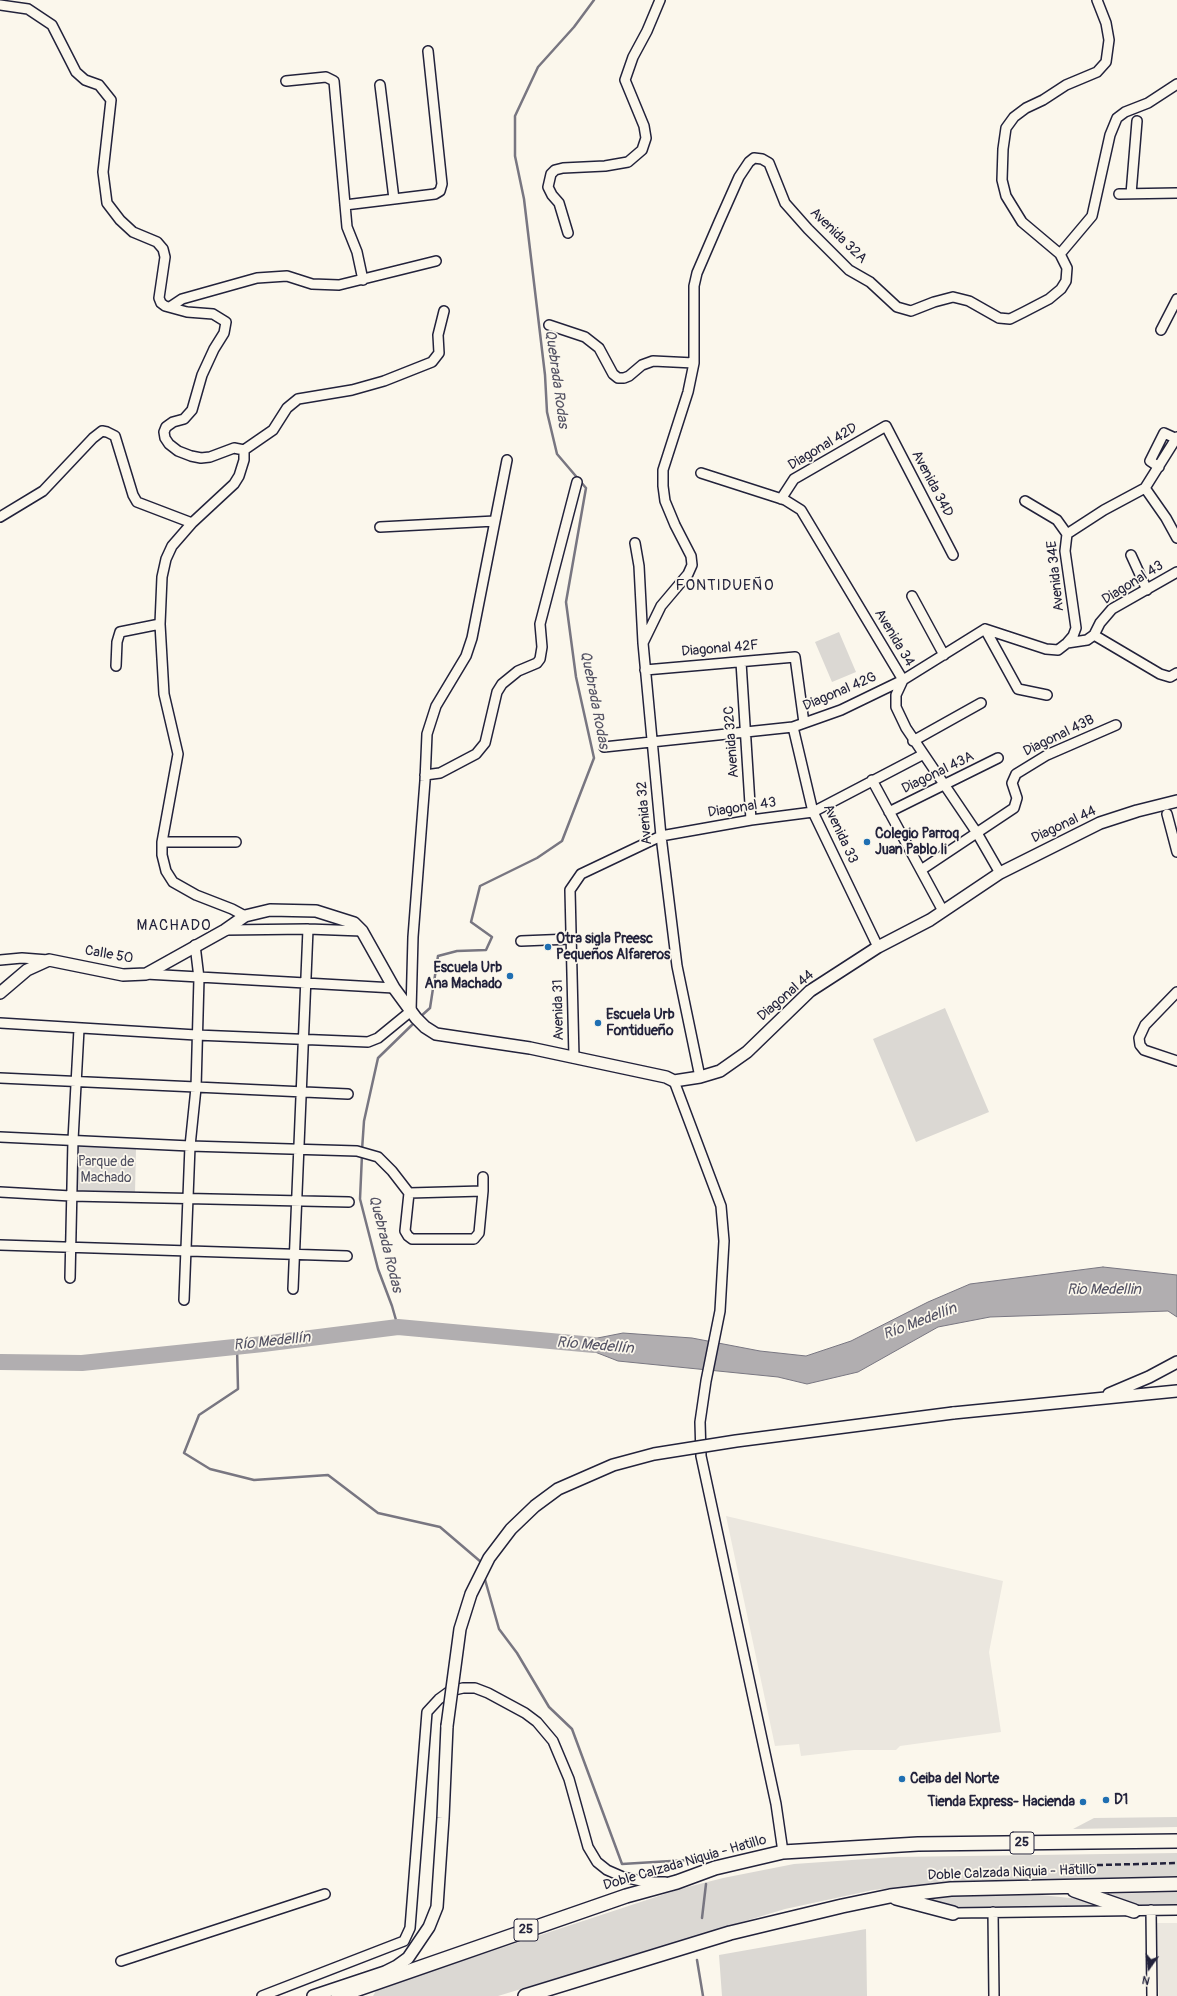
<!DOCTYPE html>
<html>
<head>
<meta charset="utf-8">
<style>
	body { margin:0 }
	#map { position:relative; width:1177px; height:1996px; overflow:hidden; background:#fbf7ec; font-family:Pangolin,sans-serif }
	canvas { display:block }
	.north { position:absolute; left:1129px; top:1948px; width:40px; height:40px; -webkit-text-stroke:3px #fbf7ec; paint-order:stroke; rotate:194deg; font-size:11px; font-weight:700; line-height:16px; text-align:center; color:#22223b }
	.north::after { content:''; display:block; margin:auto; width:14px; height:18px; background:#22223b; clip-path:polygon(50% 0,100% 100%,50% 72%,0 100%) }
</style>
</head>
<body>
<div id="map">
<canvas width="1177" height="1996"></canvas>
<div class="north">N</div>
</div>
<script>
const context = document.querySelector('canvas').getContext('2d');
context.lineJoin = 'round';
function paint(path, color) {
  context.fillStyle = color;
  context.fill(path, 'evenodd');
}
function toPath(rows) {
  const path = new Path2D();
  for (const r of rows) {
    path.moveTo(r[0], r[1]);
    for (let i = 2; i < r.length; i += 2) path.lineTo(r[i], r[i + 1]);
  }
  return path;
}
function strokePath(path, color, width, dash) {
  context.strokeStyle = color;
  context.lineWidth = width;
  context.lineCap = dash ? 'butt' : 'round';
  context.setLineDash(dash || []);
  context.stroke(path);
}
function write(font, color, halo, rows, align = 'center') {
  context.font = font + ' Pangolin,sans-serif';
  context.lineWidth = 3.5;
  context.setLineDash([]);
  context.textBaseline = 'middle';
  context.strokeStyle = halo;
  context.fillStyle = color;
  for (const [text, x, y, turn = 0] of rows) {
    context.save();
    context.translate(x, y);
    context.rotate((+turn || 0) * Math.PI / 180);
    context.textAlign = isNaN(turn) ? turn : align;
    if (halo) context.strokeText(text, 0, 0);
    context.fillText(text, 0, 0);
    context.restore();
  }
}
paint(toPath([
	[726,1516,1003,1581,989,1652,1001,1732,900,1746,896,1750,854,1750,801,1756,799,1744,775,1746],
	[1155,1923,1177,1923,1177,1996,1159,1996]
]), '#ebe7df');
paint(toPath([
	[839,632,856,672,832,682,815,642],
	[945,1008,989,1112,916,1142,873,1039],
	[78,1146,136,1149,135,1193,75,1192],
	[1177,1817,1177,1827,1073,1829,1094,1818],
	[1177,1853,1177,1876,953,1882,873,1890,785,1909,498,1996,373,1996,377,1989,680,1889,723,1878,794,1864,895,1857],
	[1177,1892,1177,1905,1132,1906,1101,1894],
	[1031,1894,1080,1899,1102,1906,961,1908,915,1899,946,1895],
	[866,1929,867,1996,722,1996,719,1955]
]), '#dbd8d3');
const water = toPath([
	[1103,1267,1177,1275,1177,1317,1168,1311,990,1317,938,1327,858,1372,807,1384,778,1377,618,1361,572,1343,623,1333,692,1338,760,1351,806,1356,851,1341,928,1302,970,1284,1103,1267]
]);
paint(water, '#b1aeb0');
strokePath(water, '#787681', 1);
strokePath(toPath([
	[420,1017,430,1008,438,956,457,951,486,950,492,937,471,922,480,886,537,858,562,841,594,758,576,677,566,602,586,488,557,454,547,412,545,375,524,199,515,156,515,116,538,67,574,27,594,0],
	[362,1150,364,1121,378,1058,415,1022],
	[362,1155,360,1199,378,1269,392,1306,398,1327],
	[237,1347,238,1389,199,1415,184,1453,210,1469,254,1480,328,1475,378,1513,440,1527,481,1562,482,1565],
	[484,1576,499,1629,517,1653,549,1707,572,1729,622,1864,704,1859],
	[702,1918,706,1884],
	[697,1960,703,1996]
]), '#787681', 2.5);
strokePath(toPath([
	[0,1362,82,1363,263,1344,398,1327,594,1345]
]), '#b1aeb0', 16);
const minor = toPath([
	[0,5,28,9,52,25,76,72,85,80,99,85,111,100,103,172,107,203,120,220,133,232,157,242,163,249,165,257,159,298,161,303,165,306,187,312,213,314,226,322,224,333,214,349,202,375,192,410,184,419,173,422,166,427,164,432,165,438,169,444,178,451,191,456,201,458,210,457,234,448,244,450,244,460,239,476,234,484,192,523,172,546,166,559,162,577,160,624,164,694,178,754,162,842,162,855,166,871,173,882,196,895,232,909,245,916],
	[286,81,326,77,334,81,347,227,357,252,363,280],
	[380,85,394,199],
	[1119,194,1177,193],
	[1131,194,1137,121],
	[345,205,435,194,440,191,442,184,428,51],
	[568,233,559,203,552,195,548,187,551,174,555,170,563,168,605,166,628,162,642,150,646,138,644,126,625,80,633,57,647,31,660,0],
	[1060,254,1092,216,1110,135,1117,118,1125,112,1148,103,1177,84],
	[170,307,182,299,257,278,287,276,312,284,339,285,436,261],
	[549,325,585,337,599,348,613,374,618,378,624,378,629,376,642,365,653,361,694,363],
	[1161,330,1177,299],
	[244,450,273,430,287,408,298,399,352,390,384,381,432,362,439,353,438,335,444,311],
	[1159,467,1150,461,1164,433,1175,438],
	[701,473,785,500,801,510,903,680,896,695,896,707,906,728,977,833,1000,873],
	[1145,488,1166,518,1177,538],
	[781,499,794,479,886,426,953,555],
	[0,517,43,491,93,438,102,431,107,432,115,436,133,495,137,502,192,523],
	[380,527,495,521],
	[1067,534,1104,510,1145,488,1177,437],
	[635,543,639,566,643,643,661,836,677,966,700,1077],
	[1131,555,1147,590],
	[912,596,944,655],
	[985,629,1018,689,1047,695],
	[1094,635,1160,674,1170,677,1177,673],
	[643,643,661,606,688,574,692,565,691,556,675,525,665,501,663,486,663,470,688,392,694,363,694,286,697,273,719,222,739,177,749,162,754,158,762,159,769,163,785,203,808,229,849,270,870,282,897,307,911,311,934,302,953,297,969,301,999,318,1010,319,1024,312,1049,299,1061,289,1066,281,1067,268,1060,254,1022,222,1006,196,1002,180,1003,149,1006,128,1014,117,1026,108,1043,100,1066,85,1097,72,1106,62,1109,40,1106,23,1097,0],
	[1067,643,1087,640,1094,635,1100,623,1112,609,1177,572],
	[741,662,751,820],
	[116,666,117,642,120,632,160,624],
	[645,670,795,657,804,723],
	[793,727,813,812,878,947],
	[913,741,981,703],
	[604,747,793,727,841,710,903,680,985,629,1046,649,1058,650,1067,643,1073,636,1076,628,1065,551,1067,534,1057,520,1025,501],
	[425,775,440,773,476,754,485,743,497,692,502,684,518,671,537,663,540,659,542,647,540,624,577,482],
	[872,780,943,911],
	[889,812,998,758],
	[1167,814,1177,852],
	[162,842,236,842],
	[921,870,1014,808,1017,798,1012,783,1016,774,1047,755,1116,725],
	[225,930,308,929,362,931],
	[521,941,571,939],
	[0,960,22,958,48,960],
	[146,974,394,988],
	[1177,992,1145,1025,1139,1038,1140,1045,1144,1050,1177,1061],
	[0,1023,196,1035,368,1042,378,1038,411,1011,413,937,425,781,427,734,436,706,466,656,472,638,507,460],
	[574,1058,570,890,581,874,661,836,751,820,813,812,922,755],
	[0,1078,348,1094],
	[674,1081,721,1206,724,1241,720,1311,706,1381,700,1422,701,1456,776,1804,783,1852],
	[0,1137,190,1146,357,1151,378,1157,392,1171,409,1193,405,1231,408,1236,412,1239,474,1239,479,1233,483,1191],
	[0,1192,71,1196,349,1202],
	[409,1193,483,1191,483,1177],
	[0,1245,347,1256],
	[70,1278,73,1140,79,1029],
	[293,1289,308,929],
	[184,1300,190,1146,196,1088,199,978,195,945],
	[1151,1910,1152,1996],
	[993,1912,994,1996],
	[953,1913,1177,1910],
	[121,1961,325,1894],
	[262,1996,404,1941,410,1928,427,1712,439,1699,450,1691,463,1688,475,1688,488,1693,525,1713,537,1722,553,1741,569,1779,588,1847,597,1862,607,1870,623,1877,646,1882,665,1882]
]);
const major = toPath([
	[0,993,27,970,49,960,123,975,146,974,225,930,245,916,270,910,316,911,354,923,362,931,394,988,416,1018,425,1027,436,1034,530,1048,666,1077,674,1081,700,1077,720,1071,747,1052,810,991,878,947,930,920,1000,873,1100,823,1137,811,1177,801],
	[1109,1394,1149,1377,1177,1362],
	[953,1413,1177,1391],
	[313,1996,385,1972,397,1966,408,1958,429,1927,437,1907,443,1818,447,1726]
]);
const highway = toPath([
	[1074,1890,1134,1911],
	[896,1898,953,1913],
	[338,1996,626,1896,677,1882,715,1868,783,1852,918,1844,1177,1841],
	[525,1996,730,1933,842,1906,890,1896,951,1889,1177,1884]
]);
strokePath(minor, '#22223b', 12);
strokePath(major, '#22223b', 14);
strokePath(highway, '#22223b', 16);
strokePath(minor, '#fbf7ec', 9);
strokePath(major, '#fbf7ec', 11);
strokePath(highway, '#fbf7ec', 13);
strokePath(toPath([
	[1061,1866,1177,1863]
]), '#22223b', 2.5, [6, 3]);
const majorBridge = toPath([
	[447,1726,460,1629,471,1594,489,1558,511,1529,535,1506,558,1489,613,1465,654,1454,736,1441,953,1413]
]);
strokePath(majorBridge, '#22223b', 14, []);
strokePath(majorBridge, '#fbf7ec', 11);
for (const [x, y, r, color] of [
	[867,842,4,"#1f6fb2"],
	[548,947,4,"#1f6fb2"],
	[510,976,4,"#1f6fb2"],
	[598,1023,4,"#1f6fb2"],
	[902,1779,4,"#1f6fb2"],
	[1106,1800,4,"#1f6fb2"],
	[1083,1802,4,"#1f6fb2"]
]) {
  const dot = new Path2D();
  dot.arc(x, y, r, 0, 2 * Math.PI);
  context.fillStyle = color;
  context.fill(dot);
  strokePath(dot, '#fbf7ec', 1.5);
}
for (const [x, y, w] of [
	[1022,1843,24],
	[526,1930,24]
]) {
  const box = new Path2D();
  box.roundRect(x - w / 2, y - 11, w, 22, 3);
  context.fillStyle = '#fbf7ec';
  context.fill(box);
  strokePath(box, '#22223b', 1);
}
write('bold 13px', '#22223b', null, [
	["25",1022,1843],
	["25",526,1930]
]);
write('14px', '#22223b', '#fbf7ec', [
	["Avenida 32A",838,236,44],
	["Diagonal 42D",823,447,-31],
	["Avenida 34D",932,484,62],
	["Avenida 34E",1056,576,-96],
	["Diagonal 43",1133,583,-32],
	["Avenida 34",894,638,59],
	["Diagonal 42F",720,649,-5],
	["Diagonal 42G",840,692,-23],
	["Diagonal 43B",1059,736,-26],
	["Avenida 32C",732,742,-94],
	["Diagonal 43A",938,773,-26],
	["Diagonal 43",742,808,-9],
	["Avenida 32",645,813,-95],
	["Diagonal 44",1064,825,-25],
	["Avenida 33",840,834,65],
	["Calle 50",109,955,10],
	["Diagonal 44",786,996,-41],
	["Avenida 31",559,1010,-91],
	["Doble Calzada Niquia - Hatillo",685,1863,-16],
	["Doble Calzada Niquia - Hatillo",1012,1873,-2]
]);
write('bold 14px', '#22223b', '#fbf7ec', [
	["Colegio Parroq",875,834],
	["Juan Pablo Ii",875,850],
	["Otra sigla Preesc",556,939],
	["Pequeños Alfareros",556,955],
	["Escuela Urb",502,968,"right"],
	["Ana Machado",502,984,"right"],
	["Escuela Urb",606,1015],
	["Fontidueño",606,1031],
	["Ceiba del Norte",910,1779],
	["D1",1114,1800],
	["Tienda Express- Hacienda",1075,1802,"right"]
], 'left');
write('14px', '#505061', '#fbf7ec', [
	["Parque de",106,1162],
	["Machado",106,1178]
]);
write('italic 15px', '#545364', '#fbf7ec', [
	["Quebrada Rodas",556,379,82],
	["Quebrada Rodas",594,700,79],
	["Quebrada Rodas",385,1244,76],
	["Rio Medellin",1104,1290],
	["Río Medellín",920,1322,-21],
	["Río Medellín",272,1342,-6],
	["Río Medellín",595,1346,5]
]);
context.letterSpacing = '1px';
write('15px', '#22223b', '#fbf7ec', [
	["FONTIDUEÑO",725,586],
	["MACHADO",174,926]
]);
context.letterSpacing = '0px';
</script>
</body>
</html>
